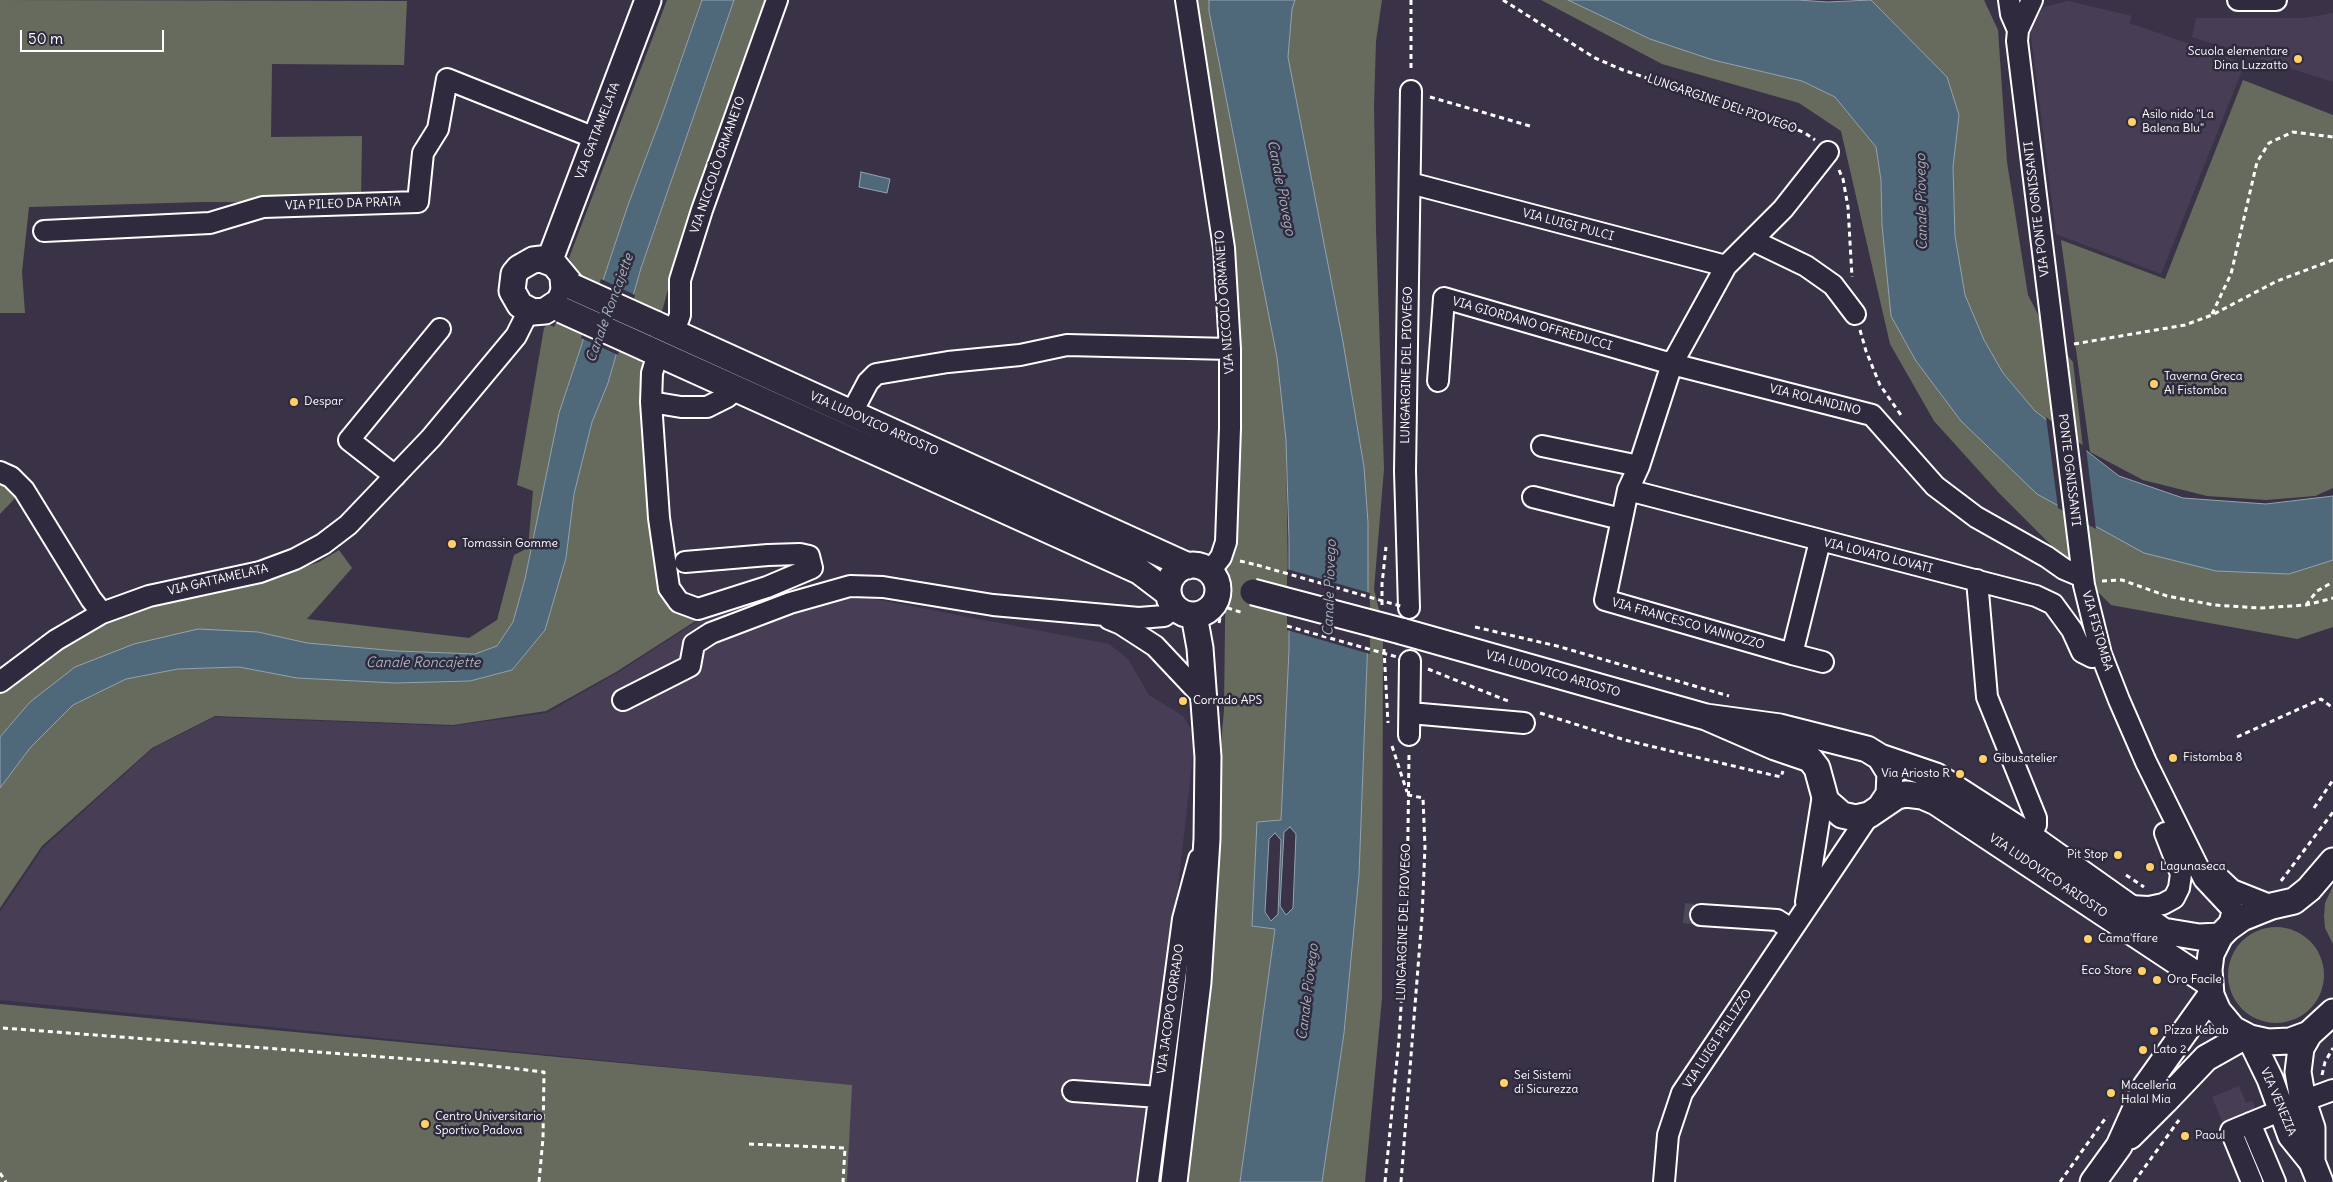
<!DOCTYPE html>
<html>
<head>
<meta charset="utf-8">
<style>
	body { margin:0 }
	#map { position:relative; width:2333px; height:1182px; overflow:hidden; background:#3a3348; font-family:Delius,sans-serif }
	canvas { display:block }
	.scale { position:absolute; left:20px; top:30px; width:144px; height:22px; box-sizing:border-box; border:2px solid #fff; border-top:0; padding-left:6px; font-size:15px; line-height:18px; white-space:nowrap; color:#fff; -webkit-text-stroke:4px #2f2a3d; paint-order:stroke }
</style>
</head>
<body>
<div id="map">
<canvas width="2333" height="1182"></canvas>
<div class="scale">50 m</div>
</div>
<script>
const context = document.querySelector('canvas').getContext('2d');
context.lineJoin = 'round';
function paint(path, color) {
  context.fillStyle = color;
  context.fill(path, 'evenodd');
}
function toPath(rows) {
  const path = new Path2D();
  for (const r of rows) {
    if (r.length === 3) {
      path.moveTo(r[0] + r[2], r[1]);
      path.arc(r[0], r[1], r[2], 0, 2 * Math.PI);
      continue;
    }
    path.moveTo(r[0], r[1]);
    for (let i = 2; i < r.length; i += 2) path.lineTo(r[i], r[i + 1]);
  }
  return path;
}
function strokePath(path, color, width, dash) {
  context.strokeStyle = color;
  context.lineWidth = width;
  context.lineCap = dash ? 'butt' : 'round';
  context.setLineDash(dash || []);
  context.stroke(path);
}
function write(font, color, halo, rows, align = 'center') {
  context.font = font + ' Delius,sans-serif';
  context.lineWidth = 5;
  context.setLineDash([]);
  context.textBaseline = 'middle';
  context.strokeStyle = halo;
  context.fillStyle = color;
  for (const [text, x, y, turn = 0] of rows) {
    context.save();
    context.translate(x, y);
    context.rotate((+turn || 0) * Math.PI / 180);
    context.textAlign = isNaN(turn) ? turn : align;
    if (halo) context.strokeText(text, 0, 0);
    context.fillText(text, 0, 0);
    context.restore();
  }
}
paint(toPath([
	[2068,1,2132,16,2129,23,2245,63,2161,274,2056,234,2030,28,2044,7],
	[2333,13,2333,82,2192,37,2196,18,2305,18],
	[784,589,794,612,841,599,874,599,1109,644,1128,659,1149,695,1183,716,1195,736,1158,1065,1140,1182,847,1182,851,1085,0,1000,0,912,43,848,152,749,215,717,452,726,547,713,617,673,698,621,695,601],
	[2239,1086,2246,1103,2252,1101,2287,1182,2247,1182,2212,1097]
]), '#473e56');
paint(toPath([
	[0,0,407,1,404,65,272,64,271,137,362,136,361,203,204,202,29,207,22,272,25,313,0,313],
	[667,0,702,0,662,115,628,205,559,413,525,579,513,622,497,646,476,654,397,651,307,643,258,632,30,702,0,737,0,691,104,619,199,593,268,579,319,562,339,550,352,568,307,619,469,638,497,620,514,555,528,548,533,491,517,485,544,328,548,324,554,327,579,275,569,258],
	[734,0,769,0,671,278,663,308,655,326,651,350,657,589,677,604,694,601,697,620,616,672,546,711,453,725,215,716,152,748,42,846,0,908,0,788,30,748,73,705,126,679,178,669,239,667,297,678,395,683,470,681,512,670,545,630,566,558,574,494,592,422,608,383,641,268],
	[1182,0,1209,0,1209,11,1277,357,1286,440,1289,650,1281,820,1257,822,1252,926,1275,929,1240,1182,1185,1182,1224,709,1226,541,1220,245],
	[1295,0,1382,0,1376,41,1374,105,1376,230,1384,469,1374,589,1383,626,1382,998,1365,1182,1322,1182,1344,1033,1359,875,1368,636,1368,523,1364,467,1353,400,1288,57,1292,9],
	[1541,0,1568,0,1650,39,1713,60,1802,81,1835,97,1876,147,1881,180,1882,225,1891,316,1916,361,1961,421,2216,571,2289,574,2333,560,2333,627,2297,639,2111,605,1999,493,1934,421,1890,344,1841,131,1799,103,1662,64],
	[1871,0,1984,0,1998,30,2007,162,2028,295,2046,330,2073,362,2083,448,2035,411,2003,373,1984,340,1965,295,1955,236,1953,167,1959,115,1947,78],
	[2243,80,2333,115,2333,488,2315,496,2266,500,2207,496,2143,480,2090,452,2061,240,2165,279],
	[0,480,20,493,0,514],
	[2333,886,2333,944,2325,928,2324,916,2325,903],
	[2276,975,48],
	[0,1004,852,1085,847,1182,0,1182]
]), '#676b5d');
const water = toPath([
	[702,0,734,0,641,268,608,383,592,422,574,494,566,558,545,630,512,670,470,681,395,683,297,678,239,667,178,669,126,679,73,705,30,748,0,788,0,737,30,702,75,667,134,644,198,629,258,632,307,643,397,651,475,654,497,646,513,622,525,579,559,413,628,205,662,115,702,0],
	[1209,0,1295,0,1292,9,1288,57,1343,342,1364,467,1368,523,1368,636,1359,875,1344,1033,1322,1182,1240,1182,1275,929,1252,926,1257,822,1281,820,1289,650,1289,540,1286,440,1277,357,1209,11,1209,0],
	[1290,827,1296,834,1293,908,1286,915,1280,906,1284,832,1290,827],
	[1275,833,1281,840,1278,914,1271,921,1265,912,1269,839,1275,833],
	[1568,0,1798,0,1827,2,1871,0,1947,77,1959,115,1953,167,1955,236,1965,295,1984,340,2003,373,2035,411,2119,476,2183,498,2266,504,2333,496,2333,560,2289,574,2216,571,2144,553,2037,494,1961,421,1916,361,1891,316,1882,225,1881,180,1876,147,1835,97,1802,81,1713,60,1650,39,1568,0],
	[861,172,890,179,887,193,859,187,861,172]
]);
paint(water, '#4f687a');
strokePath(water, '#95a4af', 1);
paint(toPath([
	[601,279,635,295,618,355,581,338],
	[2046,417,2086,448,2096,529,2058,508],
	[1287,569,1370,593,1370,654,1287,630]
]), '#3a3348');
strokePath(toPath([
	[1684,913,1701,915]
]), '#4e475a', 20, [20, 10]);
const minor = toPath([
	[1186,0,1224,248,1230,349,1230,428,1226,542,1221,557,1210,571],
	[2009,0,2011,14,2018,30],
	[2032,0,2018,30,2017,41,2084,585,2101,654,2119,700,2146,762,2204,879,2233,910,2228,928],
	[2238,0,2276,0],
	[1410,183,1726,266],
	[44,231,210,223,263,207,418,202,423,153,438,129,447,79,595,138],
	[1752,240,1806,266,1833,285,1855,314],
	[674,332,680,315,680,280,702,210,777,0],
	[658,353,652,373,651,402,659,518,669,588,679,602,698,609,767,587,812,568,809,556,800,554,768,555,685,562],
	[1438,381,1444,298,1672,364,1872,415,1935,486,1976,517,2047,557,2064,569,2083,577],
	[651,402,681,407,707,407,727,397,737,388],
	[851,414,868,382,876,374,948,362,1020,355,1067,345,1230,349],
	[1542,446,1639,466],
	[0,472,11,477,24,490,91,599,102,613],
	[395,476,349,440,440,329],
	[1628,490,2036,596,2053,604,2072,630,2082,652,2092,657,2101,654],
	[1533,497,1621,519],
	[1820,541,1792,654,1605,600,1628,490,1639,466,1672,364,1726,266,1783,209,1828,152],
	[1977,580,1987,697,2036,818,2036,825,2029,836],
	[1409,608,1405,471,1411,91],
	[1109,619,1121,624,1155,646,1204,698],
	[1792,654,1823,662],
	[0,682,56,640,102,613,149,596,260,572,295,559,323,544,348,525,431,438,516,336,529,310],
	[623,700,690,666,694,644,711,633,790,603,850,586,883,587,993,605,1139,618,1164,616,1174,607],
	[1410,713,1524,723],
	[1409,735,1410,661],
	[2216,875,2232,890,2272,906],
	[1806,902,1823,795],
	[2130,906,2149,907,2163,904,2174,898,2179,888,2181,874,2165,833],
	[1701,915,1777,920,1791,929],
	[1073,1091,1159,1097],
	[2303,1101,2333,1090],
	[2250,1123,2275,1182],
	[1148,1182,1183,919,1199,859],
	[1664,1182,1668,1135,1682,1093,1869,815],
	[2252,1182,2231,1131,2282,1110]
]);
const major = toPath([
	[549,262,648,0],
	[563,278,564,290,560,301,545,311,533,312,520,305,512,291,514,274,519,268,533,260,541,259,554,264,573,287],
	[655,324,1188,566],
	[646,348,1139,571,1168,593],
	[1193,590,25],
	[1401,631,1706,717,1780,727,1867,749,1880,757,1890,773,1889,794,1881,806],
	[1706,717,1775,747,1810,759,1817,768,1826,801,1842,815,1856,818,1869,815,1897,796,1906,794,1922,796,1936,802,2209,983],
	[1880,757,1936,776,2029,836,2163,931,2199,937,2220,936],
	[2333,861,2309,889,2294,901,2272,906,2242,918,2228,928,2220,936,2211,954,2209,970,2211,995,2218,1011,2233,1029,2250,1038,2268,1042,2290,1041,2309,1034,2333,1012],
	[2309,1034,2301,1048,2298,1072,2303,1101,2312,1128,2312,1162],
	[2250,1038,2270,1079,2291,1136,2312,1162,2320,1182],
	[2130,1136,2165,1101,2206,1058,2245,1036],
	[1174,1182,1198,982,1207,839,1208,757,1200,648,1194,615],
	[2093,1182,2119,1146,2146,1086,2211,995]
]);
strokePath(minor, '#fff', 24);
strokePath(major, '#fff', 29);
strokePath(toPath([
	[1411,0,1411,72],
	[1503,0,1595,58,1623,70,1781,123,1805,133,1815,140],
	[1430,97,1530,126],
	[1839,170,1843,179,1848,207,1852,277],
	[2212,314,2231,274,2257,162,2269,143,2293,132,2333,137],
	[1860,330,1866,351,1880,385,1903,418],
	[2074,344,2185,325,2212,315,2277,281,2333,260],
	[1240,561,1257,565],
	[2102,581,2122,580,2167,596,2214,605,2260,608,2306,605,2333,598],
	[1382,605,1382,584,1386,547],
	[2306,605,2317,591,2333,582],
	[1219,623,1221,613,1228,608,1243,613],
	[1475,627,1557,646,1729,696],
	[1384,649,1388,723],
	[1428,669,1508,701],
	[1540,713,1625,740,1746,769,1781,777,1783,771],
	[2237,737,2321,699,2333,708],
	[1392,746,1407,792],
	[2314,808,2333,780],
	[2126,875,2144,887],
	[2281,881,2333,812],
	[3,1028,475,1064,544,1072,543,1138,539,1182],
	[2322,1075,2325,1062,2333,1048],
	[749,1144,845,1148,843,1182],
	[0,1173,6,1182],
	[1385,1182,1399,1039,1407,909,1409,753],
	[1401,1182,1422,917,1425,847,1423,798,1408,795],
	[2060,1182,2107,1116],
	[2134,1182,2179,1120]
]), '#fff', 3, [5, 4]);
strokePath(minor, '#2f2a3d', 20);
strokePath(major, '#2f2a3d', 25);
const majorBridge = toPath([
	[573,287,655,324],
	[562,310,646,348],
	[1253,592,1401,631]
]);
strokePath(majorBridge, '#fff', 29, []);
strokePath(toPath([
	[1257,565,1404,607],
	[1287,626,1397,657]
]), '#fff', 3, [5, 4]);
strokePath(majorBridge, '#2f2a3d', 25);
for (const [x, y, r, color] of [
	[2298,59,5,"#ffd166"],
	[2132,122,5,"#ffd166"],
	[2154,384,5,"#ffd166"],
	[294,402,5,"#ffd166"],
	[452,544,5,"#ffd166"],
	[1183,701,5,"#ffd166"],
	[2173,758,5,"#ffd166"],
	[1983,759,5,"#ffd166"],
	[1960,774,5,"#ffd166"],
	[2118,855,5,"#ffd166"],
	[2150,867,5,"#ffd166"],
	[2088,939,5,"#ffd166"],
	[2142,971,5,"#ffd166"],
	[2157,980,5,"#ffd166"],
	[2154,1031,5,"#ffd166"],
	[2143,1050,5,"#ffd166"],
	[1504,1083,5,"#ffd166"],
	[2111,1093,5,"#ffd166"],
	[425,1124,5,"#ffd166"],
	[2185,1136,5,"#ffd166"]
]) {
  const dot = new Path2D();
  dot.arc(x, y, r, 0, 2 * Math.PI);
  context.fillStyle = color;
  context.fill(dot);
  strokePath(dot, '#2f2a3d', 2);
}
write('12px', '#fff', '#2f2a3d', [
	["Scuola elementare",2288,52,"right"],
	["Dina Luzzatto",2288,66,"right"],
	["Asilo nido \"La",2142,115],
	["Balena Blu\"",2142,129],
	["Taverna Greca",2164,377],
	["Al Fistomba",2164,391],
	["Despar",304,402],
	["Tomassin Gomme",462,544],
	["Corrado APS",1193,701],
	["Fistomba 8",2183,758],
	["Gibusatelier",1993,759],
	["Via Ariosto R",1950,774,"right"],
	["Pit Stop",2108,855,"right"],
	["Lagunaseca",2160,867],
	["Cama'ffare",2098,939],
	["Eco Store",2132,971,"right"],
	["Oro Facile",2167,980],
	["Pizza Kebab",2164,1031],
	["Lato 2",2153,1050],
	["Sei Sistemi",1514,1076],
	["di Sicurezza",1514,1090],
	["Macelleria",2121,1086],
	["Halal Mia",2121,1100],
	["Centro Universitario",435,1117],
	["Sportivo Padova",435,1131],
	["Paoul",2195,1136]
], 'left');
write('12px', '#fff', '#2f2a3d', [
	["LUNGARGINE DEL PIOVEGO",1722,104,19],
	["VIA GATTAMELATA",598,131,-69],
	["VIA NICCOLÒ ORMANETO",718,165,-71],
	["VIA PILEO DA PRATA",343,204,-2],
	["VIA PONTE OGNISSANTI",2037,209,-97],
	["VIA LUIGI PULCI",1568,225,15],
	["VIA NICCOLÒ ORMANETO",1225,302,-94],
	["VIA GIORDANO OFFREDUCCI",1532,324,16],
	["LUNGARGINE DEL PIOVEGO",1407,365,-89],
	["VIA ROLANDINO",1815,400,14],
	["VIA LUDOVICO ARIOSTO",874,424,24],
	["PONTE OGNISSANTI",2069,470,83],
	["VIA LOVATO LOVATI",1878,556,14],
	["VIA GATTAMELATA",218,580,-13],
	["VIA FRANCESCO VANNOZZO",1688,624,16],
	["VIA FISTOMBA",2097,631,74],
	["VIA LUDOVICO ARIOSTO",1553,674,16],
	["VIA LUDOVICO ARIOSTO",2048,876,34],
	["LUNGARGINE DEL PIOVEGO",1404,922,-88],
	["VIA JACOPO CORRADO",1171,1009,-82],
	["VIA LUIGI PELLIZZO",1718,1039,-57],
	["VIA VENEZIA",2278,1102,67]
]);
write('italic 14px', '#a7b4bc', '#2f2a3d', [
	["Canale Piovego",1281,188,79],
	["Canale Piovego",1922,202,-91],
	["Canale Roncajette",610,308,-70],
	["Canale Piovego",1330,588,-88],
	["Canale Roncajette",423,663],
	["Canale Piovego",1308,992,-83]
]);
</script>
</body>
</html>
